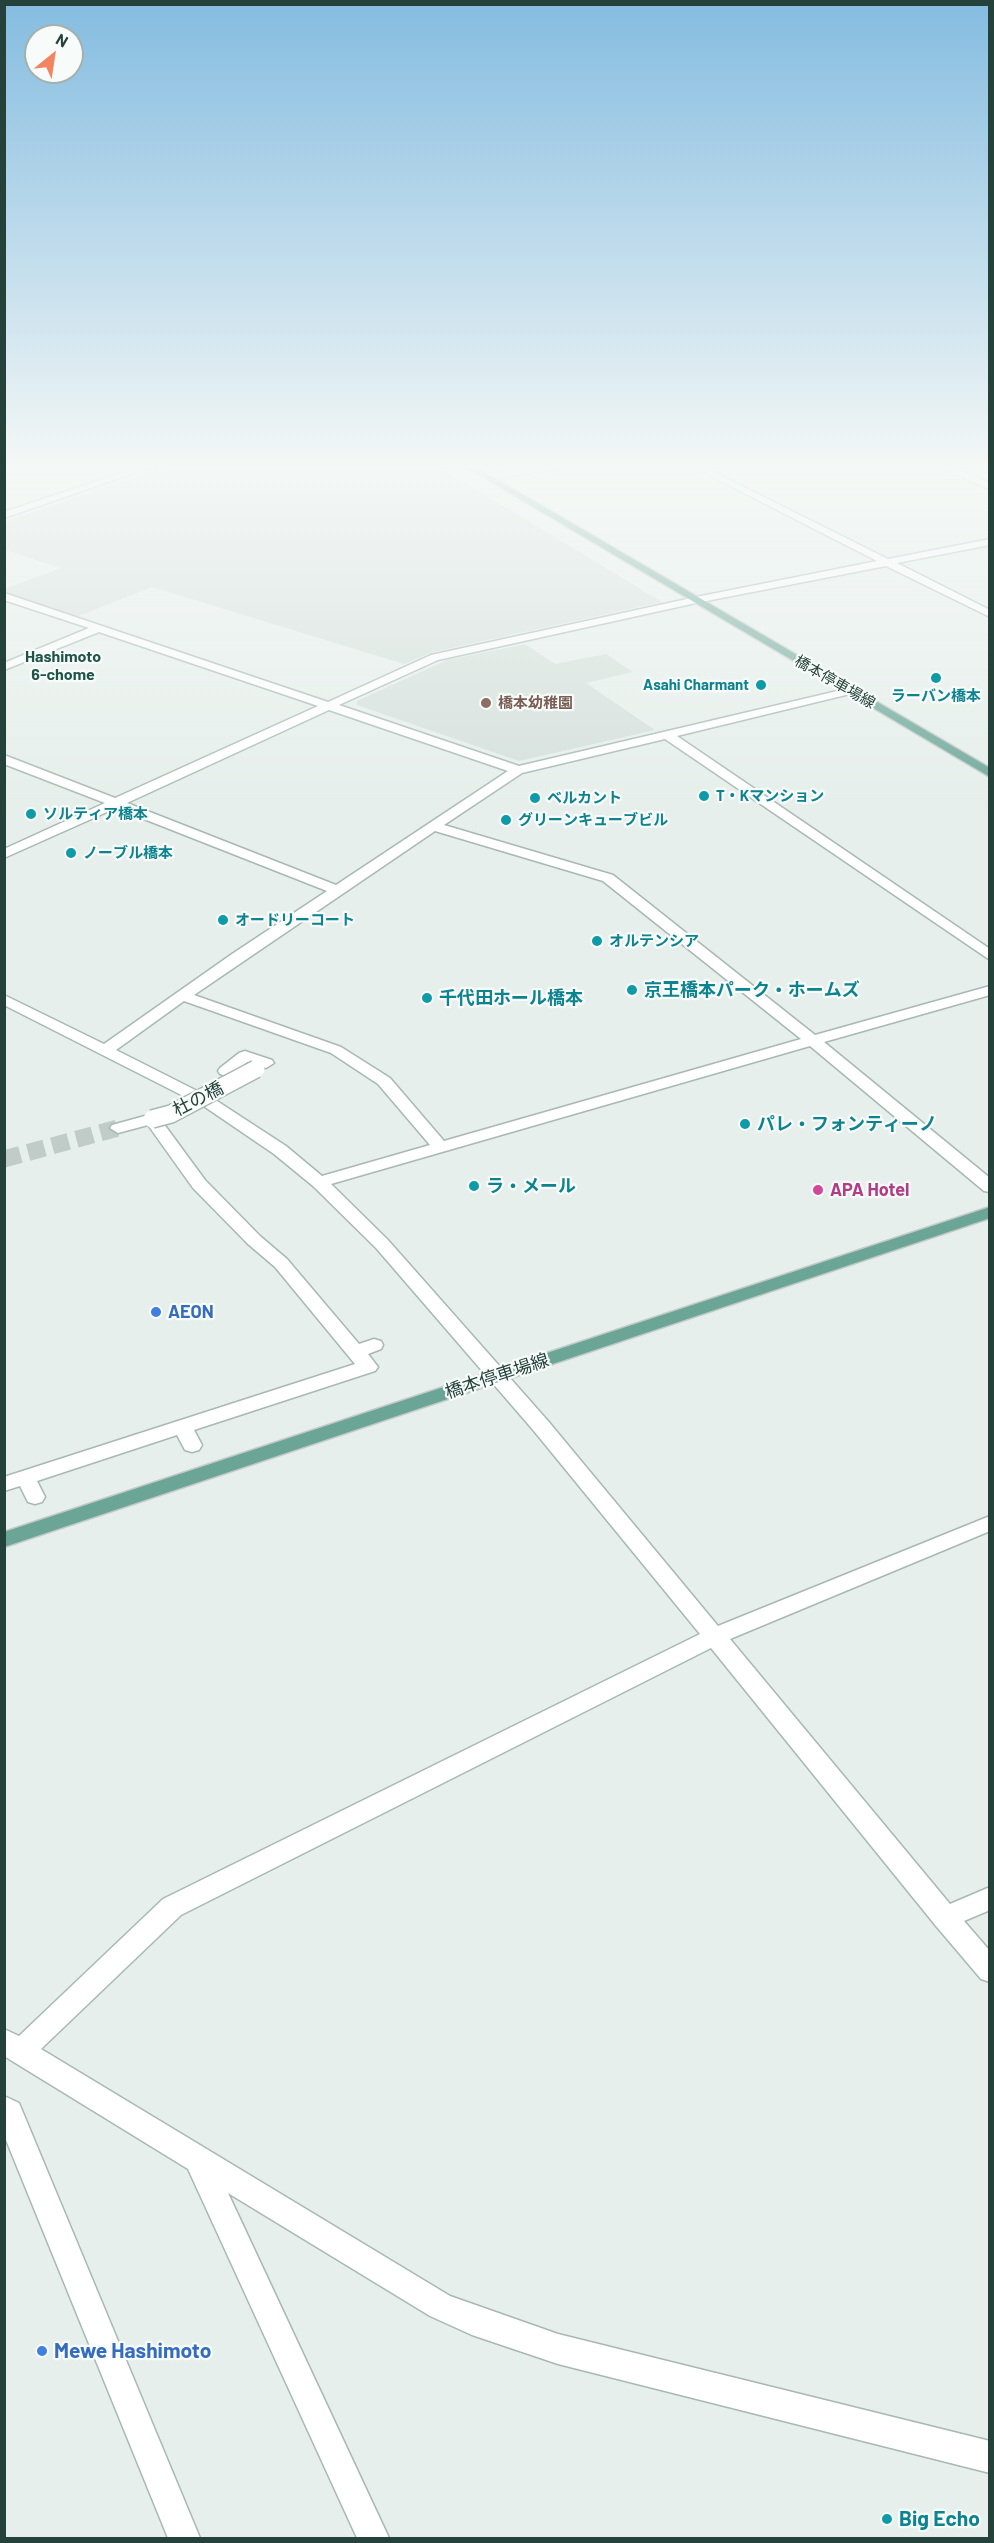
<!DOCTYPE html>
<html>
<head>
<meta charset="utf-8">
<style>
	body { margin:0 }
	#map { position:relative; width:994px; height:2543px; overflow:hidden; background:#e6efeb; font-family:Barlow,sans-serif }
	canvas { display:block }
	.frame { position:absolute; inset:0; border:6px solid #24423a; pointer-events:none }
	.north { position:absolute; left:24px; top:24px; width:60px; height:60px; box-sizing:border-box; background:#f7fbf9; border:2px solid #a3b1ad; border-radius:50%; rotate:30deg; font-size:16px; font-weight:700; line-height:24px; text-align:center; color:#24423a }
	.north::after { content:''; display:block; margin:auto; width:21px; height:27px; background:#f4845f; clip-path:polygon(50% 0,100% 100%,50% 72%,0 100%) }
</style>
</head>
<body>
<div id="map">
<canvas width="994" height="2543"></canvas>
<div class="frame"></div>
<div class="north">N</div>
</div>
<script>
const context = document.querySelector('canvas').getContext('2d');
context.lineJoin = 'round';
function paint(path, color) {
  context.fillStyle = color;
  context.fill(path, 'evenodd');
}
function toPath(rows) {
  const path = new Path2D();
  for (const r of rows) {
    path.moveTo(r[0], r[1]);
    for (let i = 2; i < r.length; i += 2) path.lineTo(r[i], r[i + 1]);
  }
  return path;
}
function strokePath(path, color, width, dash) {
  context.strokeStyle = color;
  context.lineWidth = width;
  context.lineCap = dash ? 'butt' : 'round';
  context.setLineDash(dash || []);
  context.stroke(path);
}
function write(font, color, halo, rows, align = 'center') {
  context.font = font + ' Barlow,"Noto Sans JP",sans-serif';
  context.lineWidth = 4.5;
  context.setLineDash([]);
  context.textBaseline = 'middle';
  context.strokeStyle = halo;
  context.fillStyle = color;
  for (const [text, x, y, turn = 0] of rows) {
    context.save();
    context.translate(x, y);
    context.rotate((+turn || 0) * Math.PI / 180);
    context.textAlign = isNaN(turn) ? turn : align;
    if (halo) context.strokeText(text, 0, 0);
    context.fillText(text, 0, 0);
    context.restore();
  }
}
paint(toPath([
	[176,463,433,463,662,602,433,652,404,664,152,587,76,617,5,592,5,589,61,568,5,550,5,522],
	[525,644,555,664,606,654,633,672,586,683,655,730,519,761,357,705,357,701,447,660]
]), '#d4dfda');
strokePath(toPath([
	[4,1159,118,1128]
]), '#bfccc8', 17, [17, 8]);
const minor = toPath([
	[151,463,163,463,4,518,4,512,151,463],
	[559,463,579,463,575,466,487,480,482,477,487,474,559,463],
	[685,463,696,463,888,559,990,539,990,545,897,563,990,610,990,617,886,566,696,603,438,660,339,705,519,766,850,688,854,689,854,693,677,736,990,949,990,960,665,739,522,773,444,825,613,875,815,1035,990,986,990,995,824,1042,990,1178,990,1192,984,1191,810,1046,331,1184,388,1240,548,1421,718,1626,990,1516,990,1531,730,1639,950,1904,990,1887,990,1910,964,1921,990,1951,990,1982,981,1979,936,1926,711,1648,181,1915,41,2049,450,2296,558,2334,990,2441,990,2473,558,2364,472,2335,430,2316,228,2193,389,2538,357,2538,188,2169,4,2056,4,2029,19,2036,163,1899,700,1634,534,1431,376,1248,313,1186,274,1154,205,1107,4,1005,4,995,104,1044,232,954,327,891,116,808,4,858,4,849,105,803,4,764,4,755,115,798,318,706,99,632,4,670,4,663,89,628,4,600,4,593,328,702,431,655,696,597,877,561,685,463],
	[329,710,508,771,336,885,127,803,329,710],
	[435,831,603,881,801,1039,444,1141,390,1078,341,1047,194,995,435,831],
	[184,1001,331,1053,378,1084,430,1145,322,1176,286,1146,217,1101,116,1050,184,1001],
	[930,463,941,463,990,483,990,490,930,463],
	[245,1051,272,1060,274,1063,266,1068,247,1062,238,1070,248,1073,250,1076,242,1081,220,1074,218,1071,220,1068,239,1053,245,1051],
	[152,1114,158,1116,205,1180,260,1236,287,1259,359,1344,374,1339,381,1341,383,1345,381,1349,368,1354,378,1367,375,1371,194,1430,202,1445,199,1450,192,1452,185,1450,177,1435,37,1481,45,1497,42,1502,35,1504,28,1502,20,1486,4,1491,4,1477,355,1364,275,1267,248,1244,193,1188,148,1125,118,1133,110,1128,112,1125,152,1114],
	[4,2096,19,2103,200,2538,168,2538,4,2135,4,2096]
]);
const major = toPath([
	[459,463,469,463,990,768,990,777,459,463],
	[990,1207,990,1218,4,1547,4,1532,990,1207]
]);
strokePath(minor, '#a8b8b2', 3);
strokePath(major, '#c2cac8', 3);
paint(minor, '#fff');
paint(major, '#6aa596');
const minorBridge = toPath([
	[152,1119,171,1114,256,1069]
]);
strokePath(minorBridge, '#a8b8b2', 20, []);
strokePath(minorBridge, '#fff', 17);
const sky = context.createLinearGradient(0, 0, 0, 819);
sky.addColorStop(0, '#84bce0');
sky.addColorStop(0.57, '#f4f8f6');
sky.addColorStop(1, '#f4f8f600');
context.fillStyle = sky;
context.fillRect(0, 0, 994, 819);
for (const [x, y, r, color] of [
	[936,678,6,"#0f9aa8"],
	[761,685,6,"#0f9aa8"],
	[486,703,6,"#8d6e63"],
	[704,796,6,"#0f9aa8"],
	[535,798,6,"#0f9aa8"],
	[31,814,6,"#0f9aa8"],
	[506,820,6,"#0f9aa8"],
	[71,853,6,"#0f9aa8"],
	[223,920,6,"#0f9aa8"],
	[597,941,6,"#0f9aa8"],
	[632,990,6,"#0f9aa8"],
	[427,998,6,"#0f9aa8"],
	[745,1124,6,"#0f9aa8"],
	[474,1186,6,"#0f9aa8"],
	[818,1190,6,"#d1479c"],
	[156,1312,6,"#3f7fe0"],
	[42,2351,6,"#3f7fe0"],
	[887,2519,6,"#0f9aa8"]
]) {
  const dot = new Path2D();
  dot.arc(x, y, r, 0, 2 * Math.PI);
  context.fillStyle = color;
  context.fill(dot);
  strokePath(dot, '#f7fbf9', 2);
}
write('15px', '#24423a', '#f7fbf9', [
	["橋本停車場線",835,682,30]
]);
write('bold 15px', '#0d838f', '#f7fbf9', [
	["Asahi Charmant",749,685,"right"],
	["ラーバン橋本",936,696,"center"],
	["T・Kマンション",716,796],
	["ベルカント",547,798],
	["ソルティア橋本",43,814],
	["グリーンキューブビル",518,820],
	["ノーブル橋本",83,853],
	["オードリーコート",235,920],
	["オルテンシア",609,941]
], 'left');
write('bold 15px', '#785e54', '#f7fbf9', [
	["橋本幼稚園",498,703]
], 'left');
write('bold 16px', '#1f5548', '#f7fbf9', [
	["Hashimoto",63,657],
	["6-chome",63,675]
]);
write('bold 18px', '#0d838f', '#f7fbf9', [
	["京王橋本パーク・ホームズ",644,990],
	["千代田ホール橋本",439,998],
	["パレ・フォンティーノ",757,1124],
	["ラ・メール",486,1186]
], 'left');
write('18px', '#24423a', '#f7fbf9', [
	["杜の橋",198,1099,-27],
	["橋本停車場線",497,1376,-18]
]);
write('bold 18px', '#b23c85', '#f7fbf9', [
	["APA Hotel",830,1190]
], 'left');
write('bold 18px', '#366cbe', '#f7fbf9', [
	["AEON",168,1312]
], 'left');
write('bold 21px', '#366cbe', '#f7fbf9', [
	["Mewe Hashimoto",54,2351]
], 'left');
write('bold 21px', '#0d838f', '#f7fbf9', [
	["Big Echo",899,2519]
], 'left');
</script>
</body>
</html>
